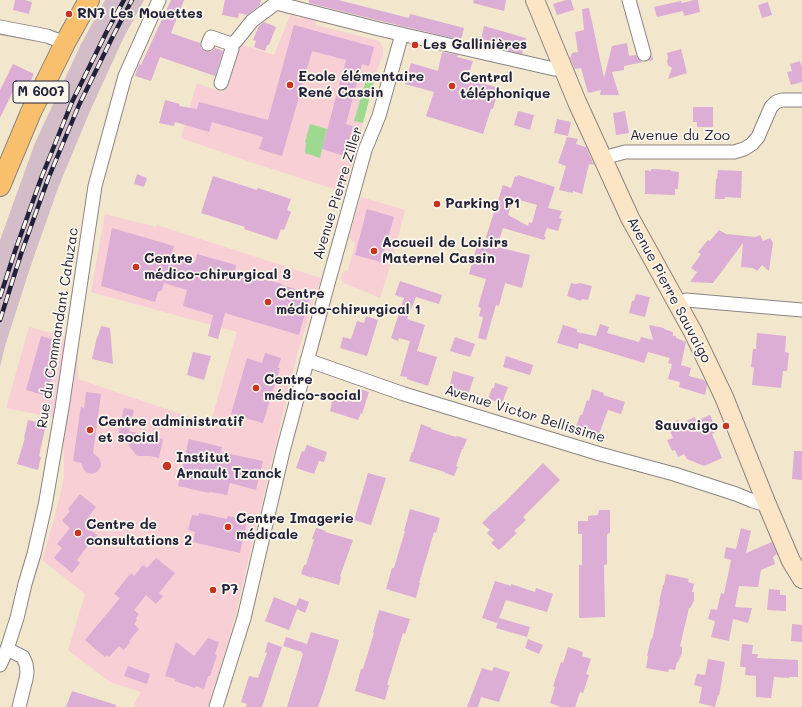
<!DOCTYPE html>
<html>
<head>
<meta charset="utf-8">
<style>
	body { margin:0 }
	canvas { display:block; background:#f2e7cd }
</style>
</head>
<body>
<canvas width="802" height="707"></canvas>
<script>
const context = document.querySelector('canvas').getContext('2d');
context.lineJoin = 'round';
function paint(path, color) {
  context.fillStyle = color;
  context.fill(path, 'evenodd');
}
function toPath(rows) {
  const path = new Path2D();
  for (const r of rows) {
    path.moveTo(r[0], r[1]);
    for (let i = 2; i < r.length; i += 2) path.lineTo(r[i], r[i + 1]);
  }
  return path;
}
function strokePath(path, color, width, dash) {
  context.strokeStyle = color;
  context.lineWidth = width;
  context.lineCap = dash ? 'butt' : 'round';
  context.setLineDash(dash || []);
  context.stroke(path);
}
function write(font, color, halo, rows, align = 'center') {
  context.font = font + ' Mali,sans-serif';
  context.lineWidth = 3.5;
  context.setLineDash([]);
  context.textBaseline = 'middle';
  context.strokeStyle = halo;
  context.fillStyle = color;
  for (const [text, x, y, turn = 0] of rows) {
    context.save();
    context.translate(x, y);
    context.rotate((+turn || 0) * Math.PI / 180);
    context.textAlign = isNaN(turn) ? turn : align;
    if (halo) context.strokeText(text, 0, 0);
    context.fillText(text, 0, 0);
    context.restore();
  }
}
paint(toPath([
	[291,13,299,19,303,16,312,17,315,21,316,25,379,41,383,47,383,54,376,74,367,72,354,121,363,123,344,192,253,163,181,138,197,83,224,93,240,44,274,55],
	[361,197,365,198,405,210,393,257,380,298,344,283,341,279,342,273,348,270,355,244,349,237],
	[105,214,156,227,157,225,321,278,297,355,233,625,208,707,139,707,134,705,141,692,110,682,68,650,85,594,42,560,57,508,64,477,63,419,6,408,29,327,77,340,78,379,210,424,237,332,91,292]
]), '#f7cfd4');
paint(toPath([
	[105,0,144,0,124,37,90,111,58,188,30,268,5,346,0,367,0,240,35,143,81,44]
]), '#d2bdc8');
paint(toPath([
	[368,72,376,74,363,123,354,121],
	[310,124,327,129,320,158,305,153,306,143,305,142]
]), '#9dda8f');
paint(toPath([
	[15,0,24,0,32,2,29,14,13,10],
	[171,0,184,0,171,33,200,43,201,48,205,51,209,52,212,51,215,48,223,51,215,76,160,57,151,81,135,76,139,64,141,65],
	[225,0,261,0,260,5,247,15,239,13,238,18,222,15],
	[309,0,338,0,409,18,410,14,464,28,461,40,381,21,309,3],
	[474,0,506,0,504,11,473,3],
	[566,0,571,0,574,10,557,15,553,4],
	[694,0,698,0,700,12,684,16,683,11,657,17,654,7,681,1,682,3],
	[768,2,772,15,762,18,758,5],
	[589,8,604,78,612,46,627,43,629,56,636,55,638,59,642,62,646,62,649,60,652,56,652,54,653,60,624,66,624,70,612,72,619,95,600,95,601,90,588,93,581,68,575,69,570,58,572,53,578,52,575,32,584,30,582,9],
	[264,22,276,27,269,45,267,45,265,51,254,47,256,41,253,40,259,26],
	[294,25,374,47,369,66,362,64,346,124,353,126,344,156,322,149,346,60,312,51,282,156,259,149,263,137,212,122,209,132,175,122,174,126,159,123,165,100,180,104,179,106,197,109,199,102,268,120],
	[484,26,526,38,522,54,480,44],
	[681,49,687,73,668,79,672,68,668,65,667,61,668,58,667,53],
	[442,52,458,55,457,57,473,61,467,79,499,88,493,109,491,109,483,134,426,116,434,92,405,84,411,63,438,71],
	[800,61,802,68,802,82,791,85,787,72,792,71,790,64],
	[13,64,34,74,27,88,17,83,0,118,0,90],
	[693,107,713,107,713,127,697,127,697,122,693,122],
	[518,111,534,115,530,130,514,125],
	[625,111,629,133,616,135,613,113],
	[557,119,571,122,568,136,554,133],
	[567,137,578,139,576,144,586,147,594,165,589,164,582,194,573,191,573,193,559,190,566,166,558,163],
	[651,169,670,170,671,171,679,172,678,189,675,189,675,195,645,194,645,170,651,171],
	[718,170,742,171,741,198,725,197,725,199,715,199,716,179,717,179],
	[137,174,147,178,144,187,134,184],
	[518,175,555,187,548,208,562,211,559,218,562,219,558,231,547,228,544,236,546,237,544,240,503,228,497,247,530,255,522,288,505,283,499,306,496,305,486,340,478,338,483,317,479,316,481,308,478,307,486,279,469,274,479,239,485,240,503,185,511,188,515,176,517,177],
	[513,198,537,205,532,223,529,222,528,226,508,215],
	[213,176,257,190,258,188,291,199,287,210,291,212,284,230,281,229,277,240,244,229,245,227,201,213],
	[367,209,394,217,381,262,355,255],
	[112,228,174,246,171,256,195,263,197,254,236,265,235,271,282,284,282,285,301,291,301,292,310,295,299,335,225,313,218,339,208,336,213,315,183,306,187,290,164,283,162,290,158,292,155,302,101,286],
	[719,230,726,234,756,237,760,235,763,241,770,238,773,243,769,271,762,265,757,271,753,268,741,267,743,243,713,283,690,282,697,272,691,268,701,254,698,252,708,240,710,241],
	[400,281,442,295,439,304,416,297,407,319,425,325,417,351,437,357,428,386,407,379,407,377,400,376,410,341,399,338,398,341,391,338,404,298,395,295],
	[571,283,576,284,580,283,592,286,588,300,582,299,581,301,567,296],
	[636,294,650,297,645,317,629,313,632,301,634,301],
	[366,316,378,320,367,356,340,348,343,337,351,339,357,321,364,323],
	[600,324,609,327,607,333,639,342,641,337,653,340,649,325,664,328,664,329,673,332,673,336,676,336,676,338,686,342,681,365,691,368,689,376,704,380,707,385,705,395,679,387,680,382,668,379,672,364,668,363,670,358,648,352,644,363,579,343,578,349,557,343,563,325,577,329,577,332,596,336],
	[101,326,110,328,113,364,92,359,97,337,98,336],
	[757,333,786,336,785,352,789,353,787,371,783,371,781,388,752,385,754,368,751,367,753,349,756,349],
	[41,336,58,341,49,372,53,374,47,396,26,390],
	[455,337,475,344,470,357,450,351],
	[193,352,211,356,204,380,187,375],
	[265,353,281,358,278,368,280,368,263,423,231,414,247,358,262,363],
	[506,356,533,365,530,375,503,367],
	[453,371,474,377,468,395,449,389],
	[495,383,508,387,502,403,488,399,492,388,494,388],
	[360,389,369,392,362,414,361,413,358,420,330,411,332,403,331,403,334,394,355,401],
	[592,389,604,393,603,395,625,402,621,414,608,410,599,434,576,427,580,415,582,415,587,400,589,401],
	[86,392,101,394,93,453,99,458,101,464,101,466,97,472,92,474,86,472,84,470,81,463,73,461,81,406,84,409],
	[124,408,134,410,129,431,163,439,159,458,150,456,137,456,127,443,117,441],
	[710,415,717,431,712,434,722,458,704,466,687,459,684,454,678,457,675,450,672,451,667,440,673,438,667,424,678,420,680,424,695,417,696,421],
	[28,420,46,424,39,456,41,457,38,470,17,464,25,438,24,438],
	[421,424,431,428,431,429,456,437,457,436,467,439,463,449,462,449,456,466,458,467,454,476,445,473,445,472,409,461,412,452,413,452],
	[189,439,222,447,221,452,263,461,256,490,230,483,227,495,210,492,209,493,178,486],
	[307,445,327,452,324,462,319,461,314,474,296,468,302,451,304,452],
	[794,451,802,451,802,480,792,479],
	[543,463,560,480,523,517,526,520,514,531,517,533,499,550,491,543,494,540,487,533,490,530,482,523,494,511,495,511,507,500],
	[368,473,386,478,371,525,354,520],
	[80,494,96,507,89,516,95,522,90,529,99,537,92,546,89,544,77,560,80,563,72,573,54,558,62,548,57,544,70,528,62,521,70,511,68,509],
	[410,509,440,518,436,533,434,532,419,583,420,583,416,598,386,589,392,568,394,568,405,531,404,531],
	[599,510,610,510,610,533,607,534,607,564,604,565,605,617,579,618,579,565,582,565,582,534,578,534,578,521,588,521,588,516,598,515],
	[199,513,227,519,228,516,247,520,240,553,193,542,195,532,188,530,192,515,198,516],
	[316,528,326,531,325,532,353,540,340,576,341,577,339,585,329,582,312,577,312,578,301,574,304,565,306,565,314,539,312,539],
	[741,528,751,531,746,553,772,542,777,554,773,557,775,564,761,570,758,587,739,586,735,607,752,608,748,623,733,619,729,641,711,637,715,621,708,619,711,609,717,610,721,593,724,594,731,560,724,558,726,547,736,549],
	[156,558,175,573,159,593,163,596,156,604,146,595,134,610,139,614,136,618,137,620,134,624,139,629,129,641,130,642,124,650,119,646,109,657,107,655,105,657,85,640,120,598,114,594,131,573,134,576,143,565,147,568],
	[666,574,689,579,688,582,694,584,692,592,694,592,694,601,690,608,689,608,680,646,682,647,682,653,678,662,677,662,675,670,669,669,668,672,646,668,648,656,647,656,651,639,652,640,660,602,659,602,663,585,664,585],
	[495,581,511,586,511,584,535,592,536,588,553,594,547,612,506,600,497,623,482,618],
	[769,589,780,590,780,595,786,595,786,611,767,610],
	[274,597,296,606,299,598,309,602,305,613,297,609,289,630,265,621],
	[379,610,410,619,405,634,403,633,387,685,389,685,385,700,355,691,361,669,363,669,374,633,373,632],
	[499,618,530,627,527,637,496,628],
	[792,624,802,625,802,642,791,641],
	[311,632,339,640,324,690,318,707,287,707,303,654,302,654,302,652,283,646,286,637,307,644],
	[208,638,219,642,215,654,217,655,210,676,208,676,204,689,196,686,195,688,175,681,176,679,165,676,176,642,194,656],
	[528,639,543,645,539,654,525,648],
	[268,642,282,647,275,667,262,707,246,707,247,704,241,702,249,676,258,678,267,653,265,652],
	[742,644,753,645,752,654,758,654,757,658,798,660,798,677,789,677,789,678,774,677,771,698,756,697,756,676,745,675,746,667,740,667],
	[568,647,583,652,582,656,591,659,586,674,589,675,583,693,580,692,575,707,561,707,550,703,555,687,553,686,561,662,563,663],
	[708,659,725,662,719,696,718,695,715,707,699,703,702,687,694,685,697,674,705,675],
	[128,666,150,674,147,684,124,676],
	[494,667,510,672,499,702,481,697,478,707,467,707,482,668,492,671],
	[72,691,116,705,116,707,66,707]
]), '#dcadd5');
const street = toPath([
	[629,0,644,54],
	[0,27,47,36,65,43],
	[208,44,211,37,231,44,236,41,252,21,276,3,379,29,554,69,562,68],
	[221,83,232,49,231,44],
	[603,158,625,152,734,152,744,149,752,144,758,137,771,107,776,102,782,100,802,100],
	[678,304,686,300,802,310],
	[307,360,404,394,600,454,674,474,736,494,753,501,759,503,766,502],
	[7,649,23,657,26,664,27,672,26,679,19,707],
	[0,665,7,649,17,618,25,584,34,554,45,506,62,408,95,186,125,76,159,0],
	[216,707,244,618,283,451,327,287,365,150,379,116,402,34]
]);
const secondary = toPath([
	[535,0,577,102,630,218,693,332,724,397,766,502,791,561,802,579]
]);
const primary = toPath([
	[0,186,31,112,65,43,89,0]
]);
strokePath(street, '#8a8484', 15);
strokePath(secondary, '#8a8484', 20);
strokePath(primary, '#8a8484', 22);
strokePath(street, '#fff', 13);
strokePath(secondary, '#fce5c4', 18);
strokePath(primary, '#f8bf6c', 20);
const rail = toPath([
	[0,297,15,251,42,176,72,102,106,33,124,0],
	[0,320,21,254,48,179,79,105,113,36,132,0]
]);
strokePath(rail, '#22223b', 4.5);
strokePath(rail, '#fbf7ec', 3, [9]);
for (const [x, y, r, color] of [
	[69,14,4,"#c8321e"],
	[415,45,4,"#c8321e"],
	[290,85,4,"#c8321e"],
	[452,86,4,"#c8321e"],
	[437,204,4,"#c8321e"],
	[374,251,4,"#c8321e"],
	[136,267,4,"#c8321e"],
	[268,302,4,"#c8321e"],
	[256,388,4,"#c8321e"],
	[726,426,4,"#c8321e"],
	[90,430,4,"#c8321e"],
	[167,466,5,"#c8321e"],
	[228,527,4,"#c8321e"],
	[78,533,4,"#c8321e"],
	[213,590,4,"#c8321e"]
]) {
  const dot = new Path2D();
  dot.arc(x, y, r, 0, 2 * Math.PI);
  context.fillStyle = color;
  context.fill(dot);
  strokePath(dot, '#fbf7ec', 1.5);
}
for (const [x, y, w] of [
	[41,92,56]
]) {
  const box = new Path2D();
  box.roundRect(x - w / 2, y - 11, w, 22, 3);
  context.fillStyle = '#fbf7ec';
  context.fill(box);
  strokePath(box, '#22223b', 1);
}
write('bold 13px', '#22223b', null, [
	["M 6007",41,92]
]);
write('bold 14px', '#22223b', '#fbf7ec', [
	["RN7 Les Mouettes",77,14],
	["Les Gallinières",423,45],
	["Ecole élémentaire",298,77],
	["René Cassin",298,93],
	["Central",460,78],
	["téléphonique",460,94],
	["Parking P1",445,204],
	["Accueil de Loisirs",382,243],
	["Maternel Cassin",382,259],
	["Centre",144,259],
	["médico-chirurgical 3",144,275],
	["Centre",276,294],
	["médico-chirurgical 1",276,310],
	["Centre",264,380],
	["médico-social",264,396],
	["Centre administratif",98,422],
	["et social",98,438],
	["Sauvaigo",718,426,"right"],
	["Institut",176,458],
	["Arnault Tzanck",176,474],
	["Centre Imagerie",236,519],
	["médicale",236,535],
	["Centre de",86,525],
	["consultations 2",86,541],
	["P7",221,590]
], 'left');
write('14px', '#22223b', '#fbf7ec', [
	["Avenue du Zoo",680,136],
	["Avenue Pierre Ziller",338,193,-73],
	["Avenue Pierre Sauvaigo",669,290,62],
	["Rue du Commandant Cahuzac",58,328,-81],
	["Avenue Victor Bellissime",525,414,17]
]);
</script>
</body>
</html>
